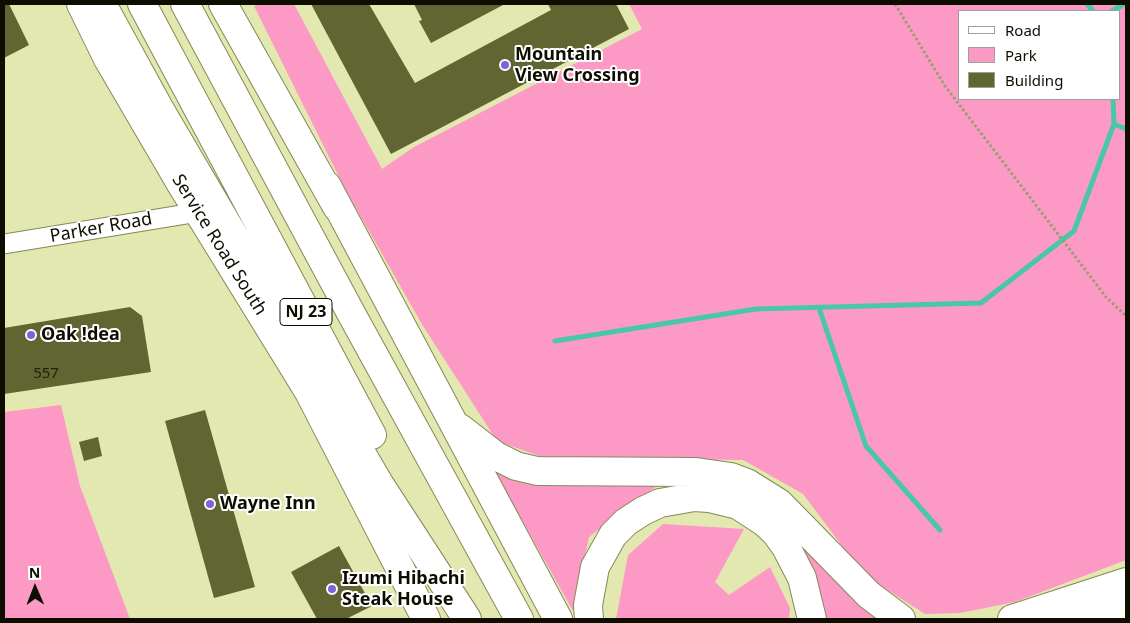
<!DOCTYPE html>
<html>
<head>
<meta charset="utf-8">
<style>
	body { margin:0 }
	#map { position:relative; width:1130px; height:623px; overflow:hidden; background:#e3e8b0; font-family:"Noto Sans",sans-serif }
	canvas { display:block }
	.frame { position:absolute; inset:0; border:5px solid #0d0e00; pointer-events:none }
	.legend { position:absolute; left:958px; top:10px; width:162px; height:90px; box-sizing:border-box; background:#fff; border:1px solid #9e9f99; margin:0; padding:6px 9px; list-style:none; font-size:15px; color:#0d0e00 }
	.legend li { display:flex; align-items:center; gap:10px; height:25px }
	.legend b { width:25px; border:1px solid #9e9f99 }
	.north { position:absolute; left:10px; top:563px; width:50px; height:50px; -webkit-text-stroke:4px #fff; paint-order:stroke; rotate:359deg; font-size:14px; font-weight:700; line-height:20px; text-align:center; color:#0d0e00 }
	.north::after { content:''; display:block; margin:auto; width:18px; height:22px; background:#0d0e00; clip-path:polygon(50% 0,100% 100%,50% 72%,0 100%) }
</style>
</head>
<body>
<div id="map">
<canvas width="1130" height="623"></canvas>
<div class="frame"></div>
<ul class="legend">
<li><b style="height:6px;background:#fff"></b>Road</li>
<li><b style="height:14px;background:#fd99c5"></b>Park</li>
<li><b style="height:14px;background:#616532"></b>Building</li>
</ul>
<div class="north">N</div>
</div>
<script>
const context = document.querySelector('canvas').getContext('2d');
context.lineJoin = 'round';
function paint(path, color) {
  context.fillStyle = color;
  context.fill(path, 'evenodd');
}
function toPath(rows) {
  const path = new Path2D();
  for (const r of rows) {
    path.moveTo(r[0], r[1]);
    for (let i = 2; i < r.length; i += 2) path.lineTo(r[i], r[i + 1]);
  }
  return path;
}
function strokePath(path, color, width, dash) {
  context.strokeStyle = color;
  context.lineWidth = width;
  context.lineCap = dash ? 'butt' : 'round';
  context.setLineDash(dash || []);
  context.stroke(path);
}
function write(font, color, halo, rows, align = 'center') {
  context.font = font + ' "Noto Sans",sans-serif';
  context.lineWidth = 4;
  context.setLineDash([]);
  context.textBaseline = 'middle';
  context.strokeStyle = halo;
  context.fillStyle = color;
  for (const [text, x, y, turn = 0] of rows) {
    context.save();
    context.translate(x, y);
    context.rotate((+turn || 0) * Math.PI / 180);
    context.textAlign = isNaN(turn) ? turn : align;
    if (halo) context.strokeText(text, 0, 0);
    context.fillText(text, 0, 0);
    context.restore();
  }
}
paint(toPath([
	[261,4,294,4,382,169,414,147,642,29,629,4,1126,4,1126,560,1015,602,960,613,925,614,864,575,803,494,743,460,545,458,497,441,423,326,345,189,254,6],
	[959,11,1119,11,1119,99,959,99],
	[61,405,80,486,130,619,4,619,4,412],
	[487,458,665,480,589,537,573,611],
	[663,524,744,529,715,582,729,595,770,567,790,608,789,619,616,619,628,555],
	[795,529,885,619,823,619,823,611]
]), '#fd99c5');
strokePath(toPath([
	[1087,4,1093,11],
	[1112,11,1124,4],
	[1114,124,1126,129],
	[819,308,866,446,940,530],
	[555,341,756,309,981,303,1074,231,1114,124,1113,99]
]), '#4ac7a6', 5);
paint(toPath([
	[4,4,9,4,29,45,4,58],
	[311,4,369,4,415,83,551,10,548,4,616,4,629,29,391,154],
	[414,4,505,4,431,43,419,21,422,20],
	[130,307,142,316,151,372,4,394,4,328],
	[205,410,255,587,214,598,165,421],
	[98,437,102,456,84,461,79,442],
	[339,546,372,606,346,619,317,619,291,572]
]), '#616532');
const street = toPath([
	[4,244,199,212]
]);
const secondary = toPath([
	[1073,619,1126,592]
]);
const primary = toPath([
	[81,4,108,59,181,184,309,392,426,619],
	[327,186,558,619],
	[460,428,496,456,516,466,537,471,696,472,731,477,747,483,779,503,869,595,901,619],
	[589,619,588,605,595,567,613,535,626,522,643,511,660,503,694,497,709,498,738,505,764,522,776,533,786,547,802,578,812,619],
	[1012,619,1126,582],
	[1118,619,1126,612]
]);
const highway = toPath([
	[102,4,159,108,380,485,467,619],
	[142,4,372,435],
	[185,4,352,315,519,619],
	[223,4,337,207]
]);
strokePath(street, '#858955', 21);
strokePath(secondary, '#858955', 30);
strokePath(primary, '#858955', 30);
strokePath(highway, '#858955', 30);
strokePath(toPath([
	[895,4,945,86,1106,297,1126,316]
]), '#999d73', 3, [2.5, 2.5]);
strokePath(street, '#fff', 19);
strokePath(secondary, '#fff', 28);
strokePath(primary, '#fff', 28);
strokePath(highway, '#fff', 28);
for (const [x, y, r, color] of [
	[505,65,5,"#8160da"],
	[31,335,5,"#8160da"],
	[210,504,5,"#8160da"],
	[332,589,5,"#8160da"]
]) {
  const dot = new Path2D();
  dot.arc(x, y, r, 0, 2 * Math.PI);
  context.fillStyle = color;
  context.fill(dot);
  strokePath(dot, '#fff', 2);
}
write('15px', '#22240c', null, [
	["557",46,374]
]);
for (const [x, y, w] of [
	[306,312,52]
]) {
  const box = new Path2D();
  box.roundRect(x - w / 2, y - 13.5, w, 27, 4);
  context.fillStyle = '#fff';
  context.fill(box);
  strokePath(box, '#0d0e00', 1);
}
write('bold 16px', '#0d0e00', null, [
	["NJ 23",306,312]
]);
write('bold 18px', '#0d0e00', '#fff', [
	["Mountain",515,55],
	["View Crossing",515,76],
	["Oak !dea",41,335],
	["Wayne Inn",220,504],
	["Izumi Hibachi",342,579],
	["Steak House",342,600]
], 'left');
write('18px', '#0d0e00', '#fff', [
	["Parker Road",101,228,-10],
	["Service Road South",219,245,58]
]);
</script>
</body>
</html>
